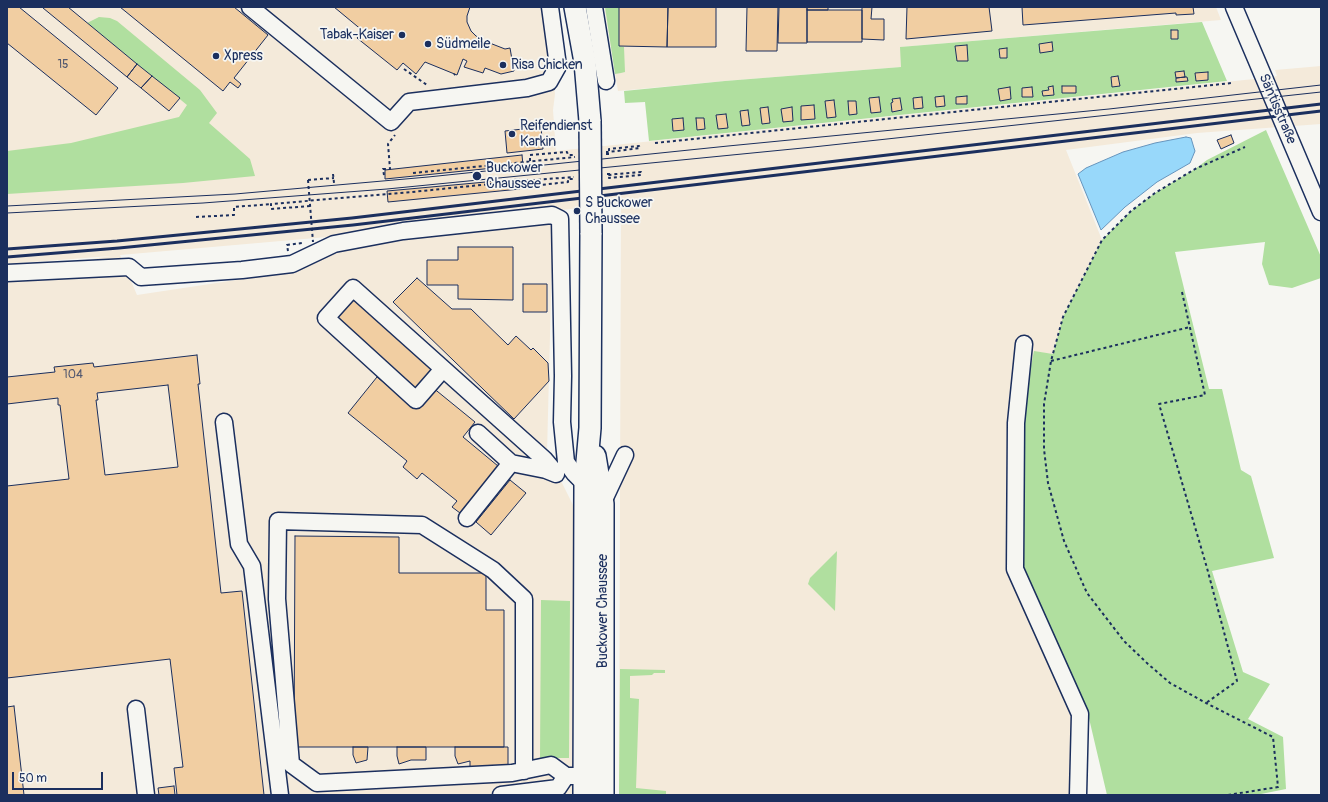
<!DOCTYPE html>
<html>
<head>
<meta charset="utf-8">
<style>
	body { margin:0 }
	#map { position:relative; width:1328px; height:802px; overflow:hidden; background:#f6f6f2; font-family:Pangolin,sans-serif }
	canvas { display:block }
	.frame { position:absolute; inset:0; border:8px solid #1b2f5e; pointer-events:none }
	.scale { position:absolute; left:12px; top:772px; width:91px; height:18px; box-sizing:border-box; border:2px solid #1b2f5e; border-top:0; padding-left:5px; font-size:12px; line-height:14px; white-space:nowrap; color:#1b2f5e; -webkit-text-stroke:3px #f6f6f2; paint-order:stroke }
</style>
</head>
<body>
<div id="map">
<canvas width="1328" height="802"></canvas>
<div class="frame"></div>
<div class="scale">50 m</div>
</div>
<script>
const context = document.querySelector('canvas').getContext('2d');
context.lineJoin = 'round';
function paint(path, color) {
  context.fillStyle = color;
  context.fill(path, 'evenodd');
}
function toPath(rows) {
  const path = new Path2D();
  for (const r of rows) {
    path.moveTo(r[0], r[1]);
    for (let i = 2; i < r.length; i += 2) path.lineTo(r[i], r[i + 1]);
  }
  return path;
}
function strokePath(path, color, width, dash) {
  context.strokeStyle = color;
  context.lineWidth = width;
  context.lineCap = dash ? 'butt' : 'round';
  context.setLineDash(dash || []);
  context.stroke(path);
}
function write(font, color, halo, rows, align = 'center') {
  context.font = font + ' Pangolin,sans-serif';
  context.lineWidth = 3.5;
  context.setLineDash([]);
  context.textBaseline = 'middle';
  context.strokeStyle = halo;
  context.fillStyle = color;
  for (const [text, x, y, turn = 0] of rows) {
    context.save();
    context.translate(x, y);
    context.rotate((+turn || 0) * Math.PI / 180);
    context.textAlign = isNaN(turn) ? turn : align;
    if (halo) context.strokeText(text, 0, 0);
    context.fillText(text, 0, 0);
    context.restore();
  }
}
paint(toPath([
	[7,7,542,7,552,68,555,94,553,110,556,151,1264,78,1277,76,1275,70,1321,66,1321,124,1197,133,1066,150,1102,240,1063,317,1053,354,1034,352,1088,714,1087,795,619,795,621,204,588,207,327,237,120,255,137,295,296,271,343,249,413,236,553,218,547,453,579,517,576,795,7,795,7,272,111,256,7,264],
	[604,7,1216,7,1221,20,901,47,901,67,725,81,618,91]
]), '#f4eada');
paint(toPath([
	[605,7,619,7,619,46,624,47,625,72,621,73,615,74],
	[99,17,110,18,117,21,200,90,217,113,209,123,250,159,255,176,183,183,7,194,7,151,71,143,179,117,187,105,87,23],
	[1202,22,1227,81,649,141,645,102,625,103,624,91,725,81,901,67,900,47],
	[1266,130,1321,257,1321,278,1292,288,1269,285,1262,264,1265,242,1175,252,1209,389,1222,389,1241,470,1251,476,1274,558,1212,571,1243,672,1270,684,1248,719,1283,737,1286,789,1256,795,1107,795,1088,714,1020,562,1022,411,1034,351,1053,354,1063,317,1102,240,1131,211,1155,193,1195,169,1207,160],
	[837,551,835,611,808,584,810,578],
	[541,600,570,601,569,758,540,758],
	[620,669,665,670,665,673,654,673,652,675,630,676,630,698,639,699,636,788,666,791,666,795,619,795]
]), '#b0df9f');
const water = toPath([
	[1186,137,1191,138,1194,148,1195,151,1190,163,1157,182,1125,207,1101,230,1078,174,1086,168,1123,152,1155,143,1186,137]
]);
paint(water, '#98d8fa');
strokePath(water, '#6694bc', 1);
const building = toPath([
	[7,7,19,7,118,88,96,115,7,43,7,7],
	[44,7,68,7,137,64,127,77,43,8,44,7],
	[120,7,234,7,268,35,234,78,241,84,238,88,230,82,223,91,120,7],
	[334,7,470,7,467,16,467,22,471,31,476,36,482,40,505,49,510,48,514,71,501,74,485,68,483,73,464,67,467,61,463,59,457,75,425,62,416,74,403,63,397,70,357,38,363,31,334,7],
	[619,7,668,7,667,47,619,46,619,7],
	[668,7,716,7,716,47,667,47,668,7],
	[747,7,778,7,777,51,746,51,747,7],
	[779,7,807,7,807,43,778,43,779,7],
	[807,7,828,7,828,10,807,10,807,7],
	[862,7,872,7,871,19,884,19,884,40,862,39,862,7],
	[907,7,989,7,992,31,906,39,907,7],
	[1022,7,1193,7,1194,14,1176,15,1176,13,1023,25,1022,7],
	[807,10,862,10,862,42,807,42,807,10],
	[1171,30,1178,30,1178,39,1171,39,1171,30],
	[1052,42,1053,51,1040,53,1039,44,1052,42],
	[967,45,968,61,957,61,955,46,967,45],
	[1007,48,1007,58,1000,58,999,49,1007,48],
	[137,64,152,76,141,88,127,77,137,64],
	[1184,71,1185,77,1176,78,1175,72,1184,71],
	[1208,72,1208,80,1196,81,1195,73,1208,72],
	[152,76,180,98,169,111,141,88,152,76],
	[1118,76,1120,86,1112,87,1111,77,1118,76],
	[1185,77,1187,77,1188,81,1176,82,1176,78,1185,77],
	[1053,86,1054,95,1043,96,1042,91,1049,90,1048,87,1053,86],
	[1062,86,1076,86,1076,93,1062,93,1062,86],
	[1010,87,1011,99,1000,101,998,89,1010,87],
	[1032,87,1033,97,1022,97,1022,88,1032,87],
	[944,96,945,106,936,107,935,97,944,96],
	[967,96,967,104,956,104,956,97,967,96],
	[879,97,881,112,871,113,869,98,879,97],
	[922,97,923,108,914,109,913,98,922,97],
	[900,98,902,110,892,112,891,103,893,102,892,99,900,98],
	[834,100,836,117,827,118,825,101,834,100],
	[848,101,856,101,857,114,849,115,848,101],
	[814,105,815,119,801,120,801,106,814,105],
	[768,107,770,123,762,124,760,108,768,107],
	[792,107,793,121,783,122,781,109,792,107],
	[748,110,750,125,742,126,740,111,748,110],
	[726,114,728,128,718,129,716,115,726,114],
	[683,118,684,130,673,131,672,119,683,118],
	[696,118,704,118,705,129,697,130,696,118],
	[541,127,543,149,507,153,505,131,541,127],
	[1231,135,1234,143,1221,149,1217,140,1231,135],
	[522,155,523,165,385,179,385,170,522,155],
	[519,179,520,189,388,202,387,191,519,179],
	[458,247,513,247,513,300,458,299,458,285,427,285,427,260,458,260,458,247],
	[417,278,452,309,471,309,508,345,516,336,531,350,533,348,548,363,549,381,514,419,393,302,417,278],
	[523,284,547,284,547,312,523,312,523,284],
	[355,295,437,369,416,392,334,319,355,295],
	[197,355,200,384,198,384,221,593,242,591,264,795,177,795,174,768,183,767,170,659,7,678,7,486,69,479,60,405,58,405,58,398,7,404,7,377,55,372,54,367,93,363,94,367,197,355],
	[168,385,178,467,105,475,96,400,98,400,97,393,168,385],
	[377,377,415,408,432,387,475,422,463,437,498,466,460,513,452,507,457,501,422,473,417,479,403,467,407,461,348,413,377,377],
	[510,480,526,493,491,535,476,522,510,480],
	[295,536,399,537,399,573,486,573,486,610,504,610,504,747,294,747,295,536],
	[14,706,24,795,7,795,7,707,14,706],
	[353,747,368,747,367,760,356,763,353,755,353,747],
	[397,747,426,747,426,760,411,760,399,764,397,756,397,747],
	[455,747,508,747,508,767,470,767,470,761,458,764,455,756,455,747],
	[174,786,175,795,159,795,158,788,174,786]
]);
paint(building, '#f1cea2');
strokePath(building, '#1b2f5e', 1);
const minor = toPath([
	[250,7,391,122,409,102,527,88,549,82,558,66,550,7],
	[594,7,606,81],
	[1234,7,1321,212],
	[7,273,129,267,141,277,242,270,292,264,334,244,403,231,552,215,560,219,563,376,562,422,566,462,574,473,585,484],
	[1024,344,1016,423,1015,569,1080,714,1078,795],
	[443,369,416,400,326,318,353,288,544,459,555,472],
	[224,422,239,544,252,566,280,795],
	[478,433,511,463,546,470,556,474],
	[602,504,625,455],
	[467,518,511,463],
	[136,709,146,795],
	[524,771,524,599,493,570,422,525,278,521,277,599,291,764,317,783,512,773,551,765,566,776],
	[501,795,558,788,566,776,577,776]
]);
const major = toPath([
	[575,7,585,62,590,121],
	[595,456,603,504,603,795],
	[584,795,585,484,590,428,591,233]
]);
strokePath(minor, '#1b2f5e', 19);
strokePath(major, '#1b2f5e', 24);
strokePath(toPath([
	[404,69,427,85],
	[454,75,455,74],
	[655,143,1232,83],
	[606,154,609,154,609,149,639,146,640,148,617,151,608,152,606,152],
	[530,161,530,155,567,152,568,155,574,155],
	[413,173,575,157],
	[333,174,334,183],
	[607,174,610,174,609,178,641,175,641,172,616,174,609,175,607,175],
	[384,175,383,169,390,169,388,144,395,135],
	[308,180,334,178],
	[530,180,531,186,568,182,568,179,574,179],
	[310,206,271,209,271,204,412,192,520,181,574,177],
	[196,217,234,215,234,207,271,204],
	[288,251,287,245,302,243],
	[1182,292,1205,395,1159,404,1207,568,1237,681,1206,703],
	[1051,361,1190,327],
	[1228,795,1278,787,1273,737,1206,703,1170,683,1148,664,1124,641,1087,593,1064,541,1048,483,1044,449,1044,404,1051,361,1063,317,1102,240,1131,211,1155,193,1195,169,1245,147]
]), '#1b2f5e', 2, [3, 3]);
strokePath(minor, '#f6f6f2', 16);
strokePath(major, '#f6f6f2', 21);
strokePath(toPath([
	[7,206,235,194,428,177,728,146,1109,109,1321,85],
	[7,213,203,203,387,189,813,147,1321,92]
]), '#1b2f5e', 1);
strokePath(toPath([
	[7,249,117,241,352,218,1321,104],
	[7,257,119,248,353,225,1321,111]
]), '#1b2f5e', 3);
const majorBridge = toPath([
	[590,121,591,233]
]);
strokePath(majorBridge, '#1b2f5e', 24, []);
strokePath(toPath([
	[308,180,313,242]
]), '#1b2f5e', 2, [3, 3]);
strokePath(majorBridge, '#f6f6f2', 21);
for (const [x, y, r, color] of [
	[402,35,4,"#1b2f5e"],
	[428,44,4,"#1b2f5e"],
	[216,56,4,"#1b2f5e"],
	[503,65,4,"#1b2f5e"],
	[512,134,4,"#1b2f5e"],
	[477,176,5,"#1b2f5e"],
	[577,211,4,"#1b2f5e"]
]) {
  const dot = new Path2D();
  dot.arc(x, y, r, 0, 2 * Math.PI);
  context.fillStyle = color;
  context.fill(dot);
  strokePath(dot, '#f6f6f2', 1.5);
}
write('12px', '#50576f', null, [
	["15",63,65],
	["104",73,375]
]);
write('14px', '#1b2f5e', '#f6f6f2', [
	["Tabak-Kaiser",394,35,"right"],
	["Südmeile",436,44],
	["Xpress",224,56],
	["Risa Chicken",511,65],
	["Reifendienst",520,126],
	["Karkin",520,142],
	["Buckower",486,168],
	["Chaussee",486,184],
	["S Buckower",585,203],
	["Chaussee",585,219]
], 'left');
write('14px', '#1b2f5e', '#f6f6f2', [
	["Säntisstraße",1277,109,67],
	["Buckower Chaussee",603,611,-90]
]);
</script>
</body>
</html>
